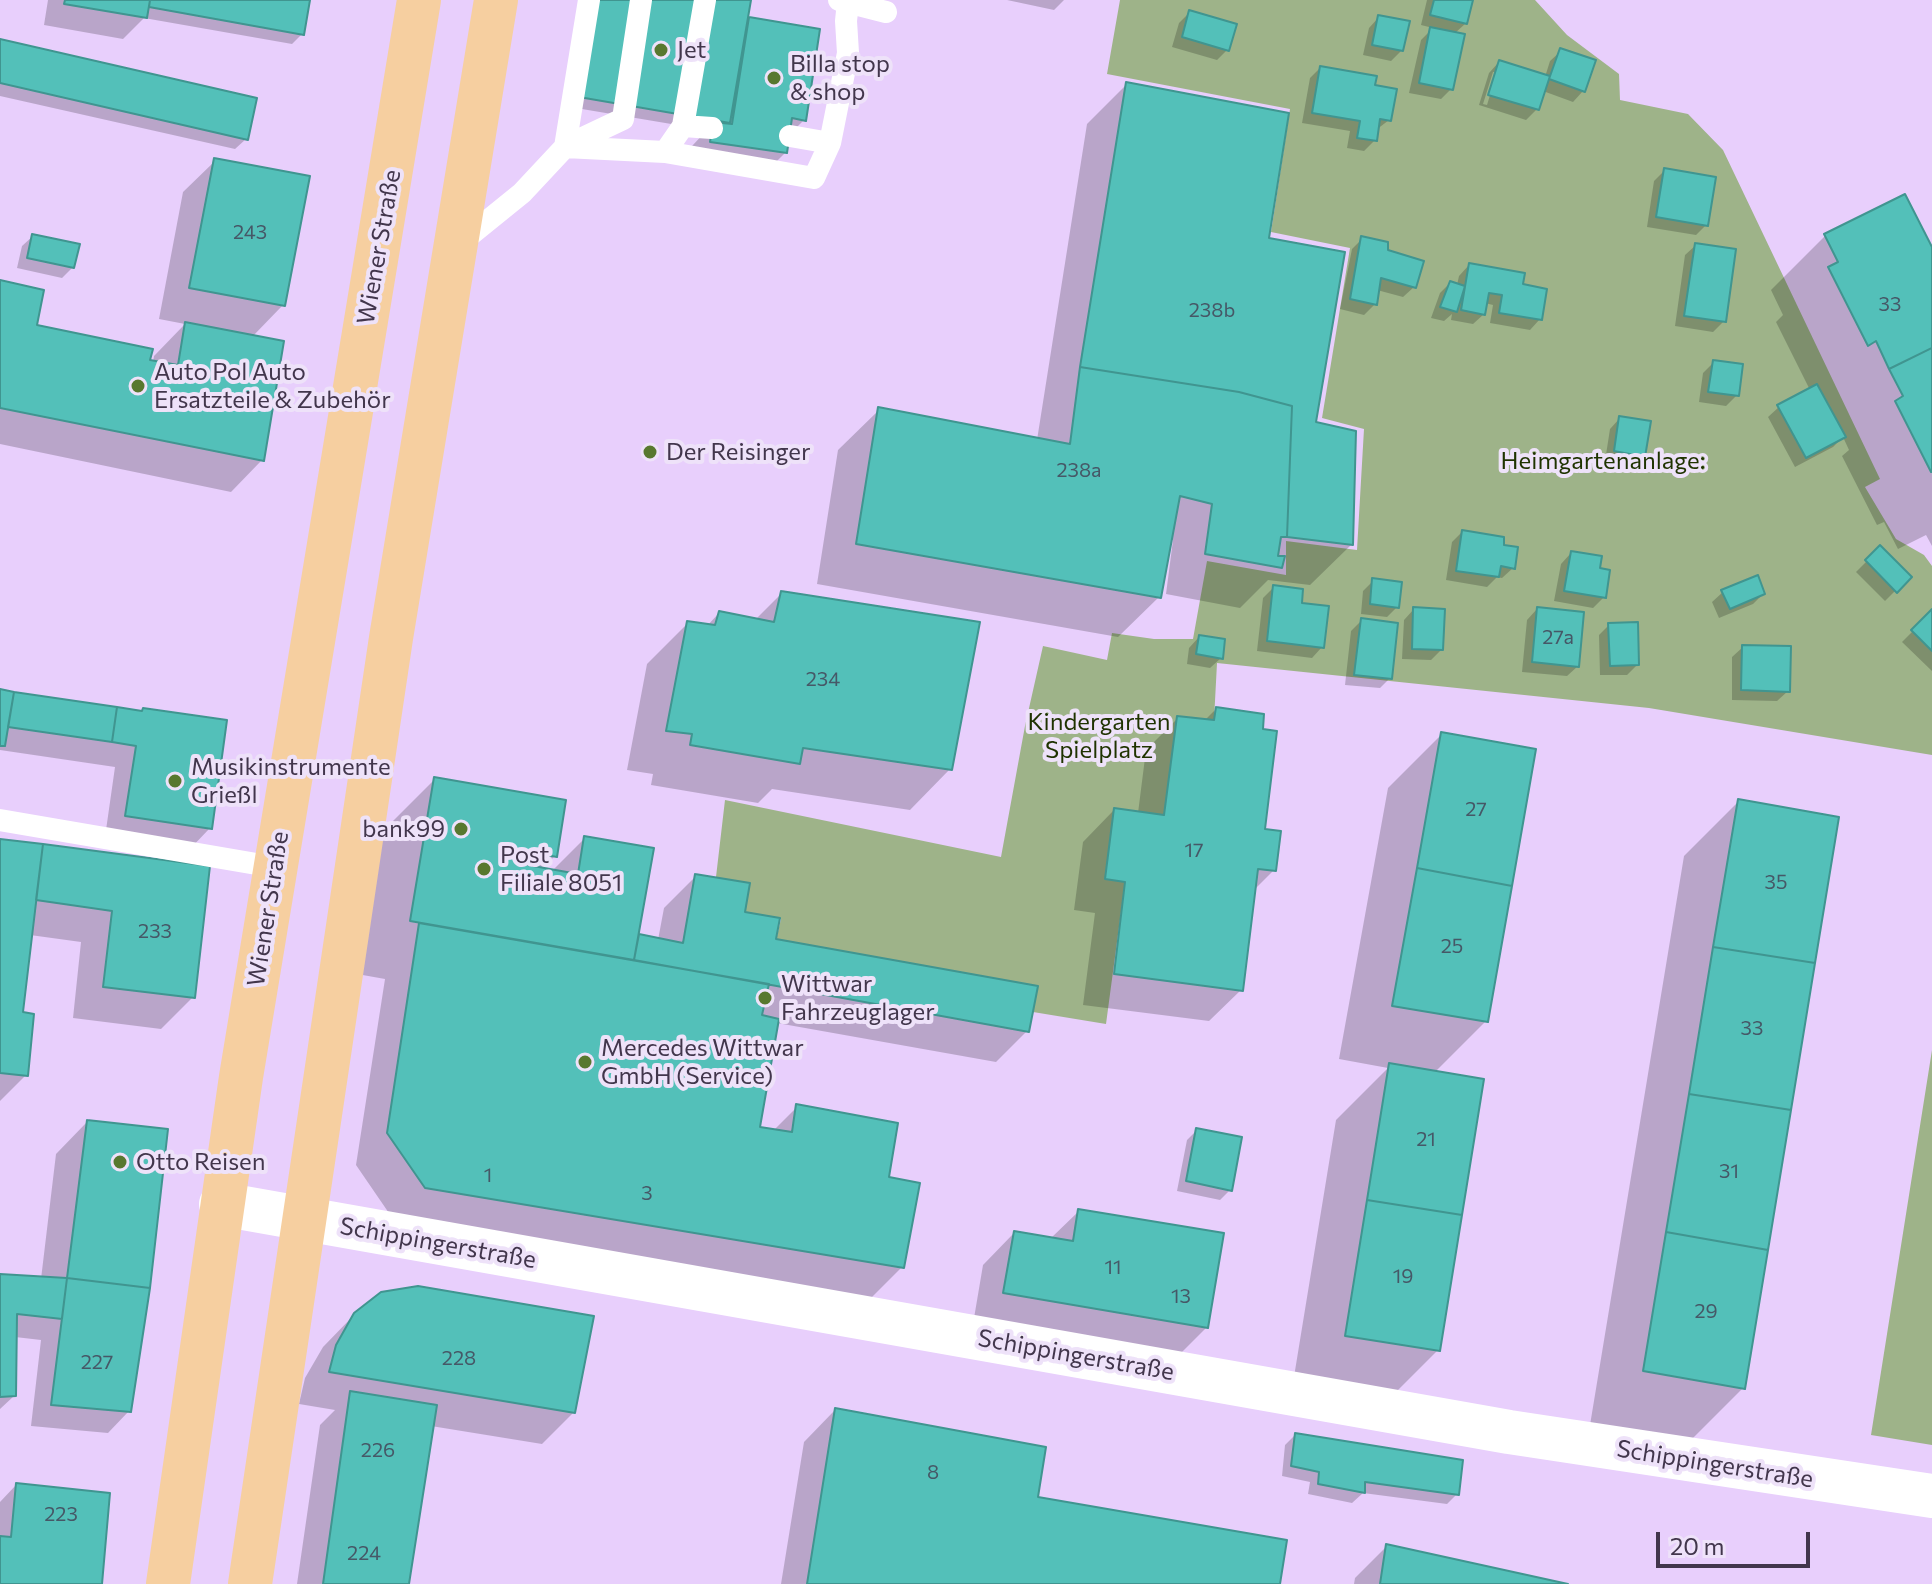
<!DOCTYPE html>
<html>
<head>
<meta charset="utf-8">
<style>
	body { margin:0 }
	#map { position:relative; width:1932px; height:1584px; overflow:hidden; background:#e8cffc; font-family:Commissioner,sans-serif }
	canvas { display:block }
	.scale { position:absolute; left:1656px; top:1532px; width:154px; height:36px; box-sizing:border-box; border:4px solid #42364c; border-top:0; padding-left:10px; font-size:24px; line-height:28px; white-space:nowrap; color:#42364c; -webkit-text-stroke:6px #eee2f9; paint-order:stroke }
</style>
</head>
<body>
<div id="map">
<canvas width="1932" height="1584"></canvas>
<div class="scale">20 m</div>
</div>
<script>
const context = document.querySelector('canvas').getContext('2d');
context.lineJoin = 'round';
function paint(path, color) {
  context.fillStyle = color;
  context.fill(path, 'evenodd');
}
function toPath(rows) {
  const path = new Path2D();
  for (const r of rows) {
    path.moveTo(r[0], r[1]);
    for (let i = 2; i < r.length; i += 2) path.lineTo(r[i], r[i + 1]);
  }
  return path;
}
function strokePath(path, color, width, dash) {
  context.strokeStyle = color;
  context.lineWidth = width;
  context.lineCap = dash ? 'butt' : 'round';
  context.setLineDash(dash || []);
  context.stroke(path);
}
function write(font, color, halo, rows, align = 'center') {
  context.font = font + ' Commissioner,sans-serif';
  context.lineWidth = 8;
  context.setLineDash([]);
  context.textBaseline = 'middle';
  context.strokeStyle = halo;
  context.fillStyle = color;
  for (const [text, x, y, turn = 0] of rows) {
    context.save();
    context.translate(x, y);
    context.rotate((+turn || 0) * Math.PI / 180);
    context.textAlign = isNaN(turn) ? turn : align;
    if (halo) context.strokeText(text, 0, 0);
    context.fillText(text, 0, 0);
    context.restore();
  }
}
paint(toPath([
	[1120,0,1535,0,1567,35,1619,74,1620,100,1688,114,1723,150,1880,479,1865,487,1896,539,1924,555,1932,566,1932,755,1649,708,1217,663,1214,720,1177,717,1164,815,1114,808,1105,879,1125,882,1106,1024,1033,1012,776,940,781,919,745,912,749,885,716,877,725,800,1001,857,1025,726,1043,646,1107,660,1112,633,1154,639,1193,639,1207,561,1286,575,1286,541,1357,550,1364,429,1322,418,1350,248,1271,232,1290,109,1107,74],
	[1932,1050,1932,1445,1871,1435]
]), '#9eb389');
paint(toPath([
	[48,0,308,0,302,34,292,44,144,18,123,39,44,25],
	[749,0,745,24,749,20,804,120,788,136,786,152,764,174,689,163,692,146,707,130,564,106],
	[1007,0,1064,0,1054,10],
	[1427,0,1471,0,1466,23,1454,34,1451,89,1441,99,1409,93,1421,40,1433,28,1421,25],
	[1189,13,1227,50,1217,60,1172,47,1179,23],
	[1379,17,1402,50,1391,61,1363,55,1369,28],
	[0,41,246,139,235,149,0,96],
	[1561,51,1593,62,1583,91,1573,102,1543,91,1537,109,1526,120,1479,105,1489,73,1499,62,1545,77,1550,61],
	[1493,72,1497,72,1487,105,1483,104],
	[1320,68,1372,87,1389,120,1376,130,1375,140,1364,151,1347,148,1350,131,1302,123,1310,78],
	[1127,84,1314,424,1351,545,1310,585,1268,580,1240,608,1166,594,1173,540,1170,539,1159,597,1118,637,817,584,838,450,879,410,1037,440,1087,124],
	[215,161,283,305,252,337,262,460,231,492,0,444,0,282,35,327,153,362,154,356,185,324,159,319,183,192],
	[1665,170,1706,225,1696,235,1647,227,1654,181],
	[33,236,73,267,62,278,17,268,22,246],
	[1825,236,1932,252,1932,546,1926,535,1898,549,1884,522,1877,525,1842,456,1849,450,1843,437,1833,447,1795,467,1768,417,1779,407,1810,390,1776,322,1783,315,1771,290],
	[1362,239,1385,251,1414,287,1403,297,1377,290,1375,304,1364,315,1340,309,1352,249],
	[1696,245,1724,321,1713,332,1675,326,1685,255],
	[1469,265,1521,286,1540,319,1530,330,1490,323,1493,305,1485,303,1484,314,1473,324,1451,320,1452,314,1444,321,1431,318,1440,293,1450,283,1457,285,1459,276],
	[1714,362,1737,395,1726,406,1699,402,1703,373],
	[1620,418,1643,456,1632,466,1605,461,1610,429],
	[1462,532,1501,547,1513,568,1502,578,1497,577,1487,587,1446,580,1452,542],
	[1880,548,1909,577,1885,601,1856,572],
	[1571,553,1598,570,1604,597,1593,608,1554,601,1561,564],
	[1373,581,1397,607,1387,617,1361,614,1363,591],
	[1274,587,1322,647,1312,658,1257,651,1263,598],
	[1723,592,1763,594,1753,604,1719,618,1712,602],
	[782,593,950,769,910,810,772,789,758,803,651,785,653,774,627,770,647,664,688,623,707,626,719,613,755,620],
	[1414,609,1441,650,1431,660,1402,659,1404,620],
	[1537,609,1578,666,1567,676,1522,672,1527,620],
	[1932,612,1932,671,1902,642],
	[1362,620,1390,678,1380,688,1345,685,1351,631],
	[1609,625,1637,665,1627,675,1600,675,1599,635],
	[1199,637,1221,658,1210,668,1187,664,1189,648],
	[1743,647,1788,691,1777,701,1732,700,1732,657],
	[0,691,140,713,210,828,189,850,105,837,115,767,0,750],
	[1216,709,1263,831,1274,870,1253,891,1241,990,1209,1021,1083,1005,1095,913,1074,910,1083,842,1114,810,1138,813,1146,750,1178,718,1204,721],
	[1442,734,1486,1021,1434,1073,1438,1350,1384,1404,1292,1389,1336,1120,1388,1068,1339,1059,1388,788],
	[435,779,555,856,541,869,552,871,585,838,635,941,640,937,658,940,664,908,696,876,774,941,1027,1031,996,1062,777,1023,758,1128,773,1131,797,1107,902,1267,870,1299,393,1219,356,1165,385,979,357,974,381,833],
	[1738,802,1743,1388,1689,1442,1590,1425,1684,856],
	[0,841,208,868,193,997,161,1029,73,1018,81,942,30,935,21,1014,26,1075,0,1101],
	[87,1122,129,1411,108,1433,31,1426,41,1340,15,1337,14,1396,0,1409,0,1276,41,1279,56,1154],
	[1197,1130,1230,1190,1220,1200,1177,1191,1187,1140],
	[1079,1211,1207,1327,1175,1359,973,1324,983,1265,1014,1233,1050,1239],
	[355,1314,574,1412,542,1444,431,1426,407,1584,297,1584,320,1425,335,1410,299,1404,305,1378,323,1347],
	[835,1410,1035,1499,1278,1584,781,1584,804,1442],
	[1295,1435,1457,1494,1447,1504,1363,1493,1352,1503,1308,1494,1310,1482,1282,1476,1285,1445],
	[16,1485,100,1584,0,1584,0,1502],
	[1386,1547,1559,1584,1354,1584,1355,1578]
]), '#0003');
const building = toPath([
	[65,0,150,0,147,18,64,4,65,0],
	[150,0,310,0,304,35,149,7,150,0],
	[589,0,751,0,730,123,573,96,589,0],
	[1434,0,1473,0,1467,24,1430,15,1434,0],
	[1189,10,1237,24,1229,51,1182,37,1189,10],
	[1378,15,1410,21,1403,51,1372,45,1378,15],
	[749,17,820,29,806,121,792,118,787,153,710,142,713,122,732,124,749,17],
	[1430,27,1465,34,1453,90,1419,83,1430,27],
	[0,39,257,98,248,140,0,83,0,39],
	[1560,48,1596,60,1585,92,1549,79,1560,48],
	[1499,60,1550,76,1539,110,1488,95,1499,60],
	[1320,66,1377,76,1375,85,1397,89,1391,121,1380,119,1377,141,1357,138,1360,121,1312,113,1320,66],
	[1126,82,1289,113,1269,238,1345,252,1316,422,1356,431,1353,545,1287,537,1292,406,1239,392,1080,367,1126,82],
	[214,158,310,176,285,306,189,288,214,158],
	[1664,168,1716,177,1708,226,1656,217,1664,168],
	[1905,194,1932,247,1932,348,1889,369,1876,341,1868,346,1828,267,1838,262,1824,234,1905,194],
	[32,234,80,244,74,268,27,258,32,234],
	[1361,236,1388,242,1388,250,1424,261,1416,288,1381,278,1377,305,1350,299,1361,236],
	[1695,243,1736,249,1726,322,1684,316,1695,243],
	[1469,263,1525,273,1523,284,1547,289,1542,320,1499,313,1502,295,1489,293,1485,315,1461,310,1469,263],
	[0,280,44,290,37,325,153,349,150,360,178,365,185,322,284,341,264,461,0,408,0,280],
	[1450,281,1465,286,1457,312,1440,307,1450,281],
	[1932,348,1932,472,1931,472,1895,401,1903,396,1889,369,1932,348],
	[1713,360,1743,364,1739,396,1708,392,1713,360],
	[1080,367,1239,392,1292,406,1287,537,1281,537,1278,556,1285,556,1282,568,1205,554,1212,504,1180,496,1161,598,856,544,878,407,1070,444,1080,367],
	[1817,384,1846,437,1806,458,1777,405,1817,384],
	[1619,416,1651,421,1645,457,1614,451,1619,416],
	[1462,530,1504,537,1504,545,1518,547,1515,569,1501,566,1499,577,1456,571,1462,530],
	[1880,545,1912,577,1897,593,1865,560,1880,545],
	[1571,551,1602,556,1600,568,1610,570,1606,598,1564,591,1571,551],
	[1758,575,1765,594,1730,609,1721,590,1758,575],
	[1372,578,1402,582,1399,608,1370,604,1372,578],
	[1273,585,1303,589,1302,603,1329,606,1324,648,1267,641,1273,585],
	[781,591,980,622,952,770,803,748,800,764,690,745,692,734,666,731,687,621,715,625,719,611,774,622,781,591],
	[1413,607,1445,609,1443,650,1412,649,1413,607],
	[1537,607,1584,612,1579,667,1532,662,1537,607],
	[1932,609,1932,651,1911,630,1932,609],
	[1361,618,1398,623,1392,679,1354,675,1361,618],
	[1638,622,1639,665,1610,666,1608,623,1638,622],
	[1199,635,1225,639,1223,659,1196,654,1199,635],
	[1742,645,1791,646,1790,692,1741,690,1742,645],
	[0,689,14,692,5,746,0,746,0,689],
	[14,692,117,707,112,742,8,727,14,692],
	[117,707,142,711,143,708,227,720,212,829,125,816,136,746,112,742,117,707],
	[1216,707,1264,714,1263,729,1277,731,1265,829,1281,831,1276,871,1258,869,1243,991,1114,974,1125,882,1105,879,1114,808,1164,815,1177,716,1214,720,1216,707],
	[1441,732,1536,749,1512,886,1417,868,1441,732],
	[434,777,566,800,557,857,524,851,522,864,578,874,584,836,654,848,634,960,410,921,434,777],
	[1738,799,1839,817,1815,963,1713,947,1738,799],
	[0,839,43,844,23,1012,34,1014,28,1076,0,1073,0,839],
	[43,844,210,866,195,998,103,987,112,911,36,900,43,844],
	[1417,868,1512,886,1488,1022,1392,1006,1417,868],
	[695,874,750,883,745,912,780,918,776,939,1038,986,1029,1032,634,960,639,934,683,943,695,874],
	[419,923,769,984,762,1015,779,1019,760,1127,792,1132,796,1104,898,1123,889,1177,920,1183,904,1268,425,1188,387,1133,419,923],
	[1713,947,1815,963,1791,1110,1689,1094,1713,947],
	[1389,1063,1484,1079,1462,1215,1367,1200,1389,1063],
	[1689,1094,1791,1110,1768,1250,1666,1232,1689,1094],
	[87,1120,168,1129,150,1288,67,1278,87,1120],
	[1196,1128,1242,1137,1232,1191,1186,1181,1196,1128],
	[1367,1200,1462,1215,1440,1351,1345,1336,1367,1200],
	[1078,1209,1224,1233,1208,1328,1003,1293,1014,1231,1073,1241,1078,1209],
	[1666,1232,1768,1250,1745,1389,1643,1371,1666,1232],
	[0,1274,67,1278,62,1319,17,1314,16,1396,0,1397,0,1274],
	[67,1278,150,1288,131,1412,51,1405,67,1278],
	[418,1286,594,1316,575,1413,329,1372,336,1345,354,1313,381,1292,418,1286],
	[350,1391,437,1405,409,1584,323,1584,350,1391],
	[835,1408,1046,1447,1038,1497,1287,1540,1280,1584,807,1584,835,1408],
	[1295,1433,1463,1460,1459,1495,1365,1482,1365,1493,1318,1484,1319,1472,1291,1466,1295,1433],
	[16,1483,110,1493,102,1584,0,1584,0,1536,11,1537,16,1483],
	[1386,1544,1568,1584,1380,1584,1386,1544]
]);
paint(building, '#53c0b9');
strokePath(building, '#409590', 2);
strokePath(toPath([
	[839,0,886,12],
	[683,126,712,128],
	[790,136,830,143,848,53,846,21,848,2],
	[566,146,623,119,641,0],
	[565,147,665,152,683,126,705,0],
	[665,152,814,178,830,143],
	[459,244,522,193,565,147,589,0],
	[0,820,274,867]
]), '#fff', 22);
strokePath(toPath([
	[221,1204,1509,1432,1932,1496]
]), '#fff', 44);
strokePath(toPath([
	[168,1584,241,1077,419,0],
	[250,1584,391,638,496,0]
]), '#f6cfa0', 44);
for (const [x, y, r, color] of [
	[661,50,8,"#58782f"],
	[774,78,8,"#58782f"],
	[138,386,8,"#58782f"],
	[650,452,8,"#58782f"],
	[175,781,8,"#58782f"],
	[461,829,8,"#58782f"],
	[484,869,8,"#58782f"],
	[765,998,8,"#58782f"],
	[585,1062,8,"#58782f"],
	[120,1162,8,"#58782f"]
]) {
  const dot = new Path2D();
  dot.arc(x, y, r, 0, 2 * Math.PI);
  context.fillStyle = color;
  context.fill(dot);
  strokePath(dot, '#eee2f9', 3);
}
write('20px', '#465867', null, [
	["243",250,232],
	["33",1890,304],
	["238b",1212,310],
	["238a",1079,470],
	["27a",1558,637],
	["234",823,679],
	["27",1476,809],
	["17",1194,850],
	["35",1776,882],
	["233",155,931],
	["25",1452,946],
	["33",1752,1028],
	["21",1426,1139],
	["31",1729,1171],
	["1",488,1175],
	["3",647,1193],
	["11",1113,1267],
	["19",1403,1276],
	["13",1181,1296],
	["29",1706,1311],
	["228",459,1358],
	["227",97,1362],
	["226",378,1450],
	["8",933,1472],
	["223",61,1514],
	["224",364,1553]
]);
write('24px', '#42364c', '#eee2f9', [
	["Jet",677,50],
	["Billa stop",790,64],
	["& shop",790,92],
	["Auto Pol Auto",154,372],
	["Ersatzteile & Zubehör",154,400],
	["Der Reisinger",666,452],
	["Musikinstrumente",191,767],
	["Grießl",191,795],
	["bank99",445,829,"right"],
	["Post",500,855],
	["Filiale 8051",500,883],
	["Wittwar",781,984],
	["Fahrzeuglager",781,1012],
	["Mercedes Wittwar",601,1048],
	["GmbH (Service)",601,1076],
	["Otto Reisen",136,1162]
], 'left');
write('24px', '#42364c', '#eee2f9', [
	["Wiener Straße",379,247,-80],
	["Wiener Straße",268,909,-81],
	["Schippingerstraße",438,1243,10],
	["Schippingerstraße",1076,1355,10],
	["Schippingerstraße",1715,1464,9]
]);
write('24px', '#1f3300', '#eee2f9', [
	["Heimgartenanlage:",1603,461],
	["Kindergarten",1099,722],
	["Spielplatz",1099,750]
]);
</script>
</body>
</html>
